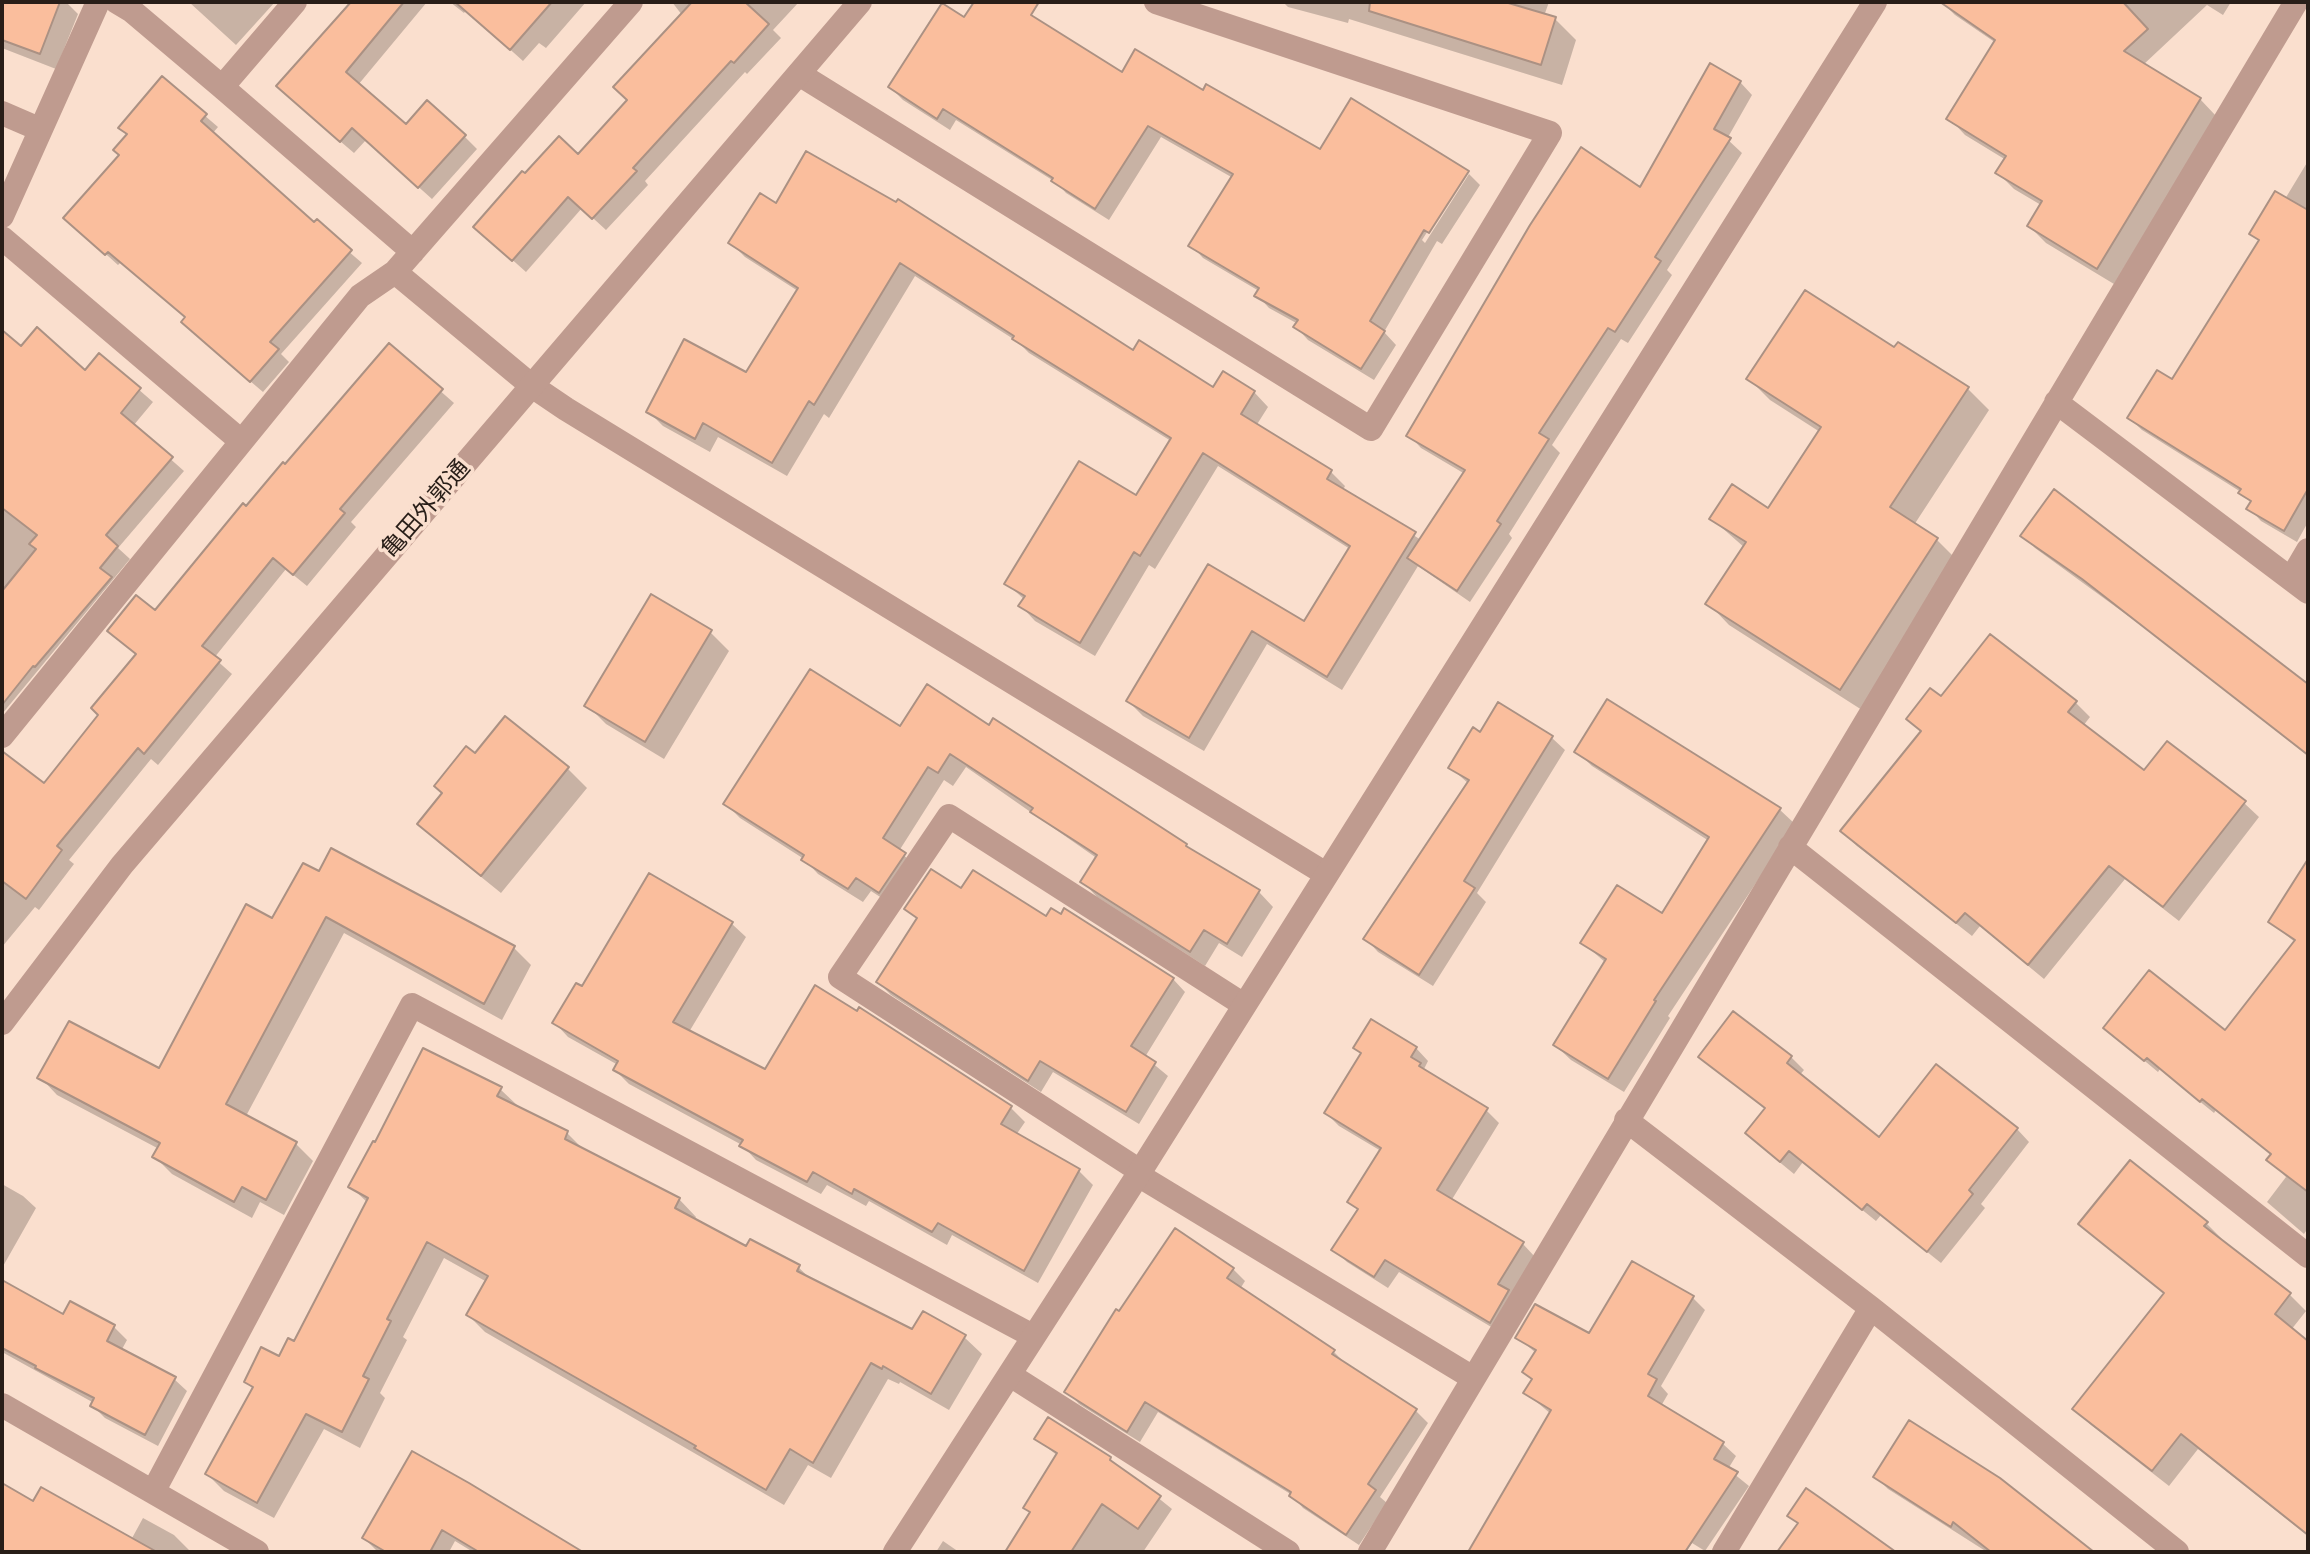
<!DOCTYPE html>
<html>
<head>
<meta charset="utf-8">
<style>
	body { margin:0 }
	#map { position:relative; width:2310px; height:1554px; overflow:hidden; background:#fadfce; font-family:"Work Sans",sans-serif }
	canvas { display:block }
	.frame { position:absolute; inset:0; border:4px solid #281e18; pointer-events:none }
</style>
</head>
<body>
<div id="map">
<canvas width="2310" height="1554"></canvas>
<div class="frame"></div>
</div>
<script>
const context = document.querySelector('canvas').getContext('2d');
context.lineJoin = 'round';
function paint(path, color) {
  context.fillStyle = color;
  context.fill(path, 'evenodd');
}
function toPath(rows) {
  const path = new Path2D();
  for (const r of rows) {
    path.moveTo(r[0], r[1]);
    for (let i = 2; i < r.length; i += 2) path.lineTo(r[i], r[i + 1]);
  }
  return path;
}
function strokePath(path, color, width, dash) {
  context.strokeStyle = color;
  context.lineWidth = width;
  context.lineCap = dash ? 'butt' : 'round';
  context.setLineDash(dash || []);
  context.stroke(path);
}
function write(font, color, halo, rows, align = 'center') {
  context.font = font + ' "Work Sans","Noto Sans JP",sans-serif';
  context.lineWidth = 7;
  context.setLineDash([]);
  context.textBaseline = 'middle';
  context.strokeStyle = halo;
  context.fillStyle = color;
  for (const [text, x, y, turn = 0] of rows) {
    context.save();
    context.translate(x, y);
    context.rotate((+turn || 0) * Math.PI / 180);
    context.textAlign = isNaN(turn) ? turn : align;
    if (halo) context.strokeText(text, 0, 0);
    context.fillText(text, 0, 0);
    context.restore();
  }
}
paint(toPath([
	[2,2,66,2,78,14,56,69,2,48],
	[189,2,275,2,236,45],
	[350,2,427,2,358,85,406,127,464,136,477,149,432,199,366,140,354,153,291,99,342,15,340,13],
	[450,2,586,2,546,48,539,43,523,61,466,10,464,13],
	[672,2,799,2,773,30,781,38,747,74,745,72,645,181,648,185,606,230,582,208,526,272,489,239,578,157,629,101,682,15],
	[976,2,1011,2,1122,74,1204,92,1321,152,1465,173,1422,240,1425,243,1469,174,1480,185,1442,244,1437,241,1384,332,1396,345,1374,380,1308,340,1296,327,1298,324,1269,308,1257,295,1259,291,1203,258,1191,245,1233,178,1161,137,1109,220,1066,193,1057,183,956,120,950,130,903,100,890,87,965,20],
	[1283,2,1549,2,1544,16,1555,19,1576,40,1562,85,1349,19,1348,23,1288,7],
	[1942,2,2231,2,2223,15,2207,5,2143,65,2200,99,2216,116,2114,284,2046,243,2029,226,2041,205,2014,189,1998,173,2006,160,1965,135,1949,118,1996,43,1955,15],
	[162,79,218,127,212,134,362,263,281,354,289,362,263,392,195,334,187,318,121,262,118,265,78,229],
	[1740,82,1752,95,1727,139,1742,153,1667,270,1672,275,1628,343,1621,339,1552,445,1560,453,1509,534,1512,538,1470,602,1418,566,1342,690,1267,644,1204,751,1143,716,1128,701,1209,567,1304,624,1350,549,1218,466,1155,569,1149,565,1095,656,1035,621,1021,606,1025,600,1007,584,1137,498,1171,441,1029,353,1018,342,915,276,829,418,824,414,787,476,718,437,710,452,663,426,648,411,747,375,798,291,745,257,731,243,776,206,1134,352,1214,390,1254,392,1268,407,1256,426,1331,472,1345,486,1343,490,1421,540,1465,474,1421,448,1409,435],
	[2308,161,2308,522,2297,542,2261,521,2249,508,2252,504,2241,492,2142,430,2129,418,2172,382,2260,242,2251,234,2285,199],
	[389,346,454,403,351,522,356,527,307,586,286,569,214,658,232,674,158,765,151,759,69,860,74,864,39,910,35,907,2,947,2,793,44,786,101,715,138,656,118,638,156,613],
	[21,349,85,372,99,355,153,402,133,426,184,471,118,548,130,559,2,714,2,356],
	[1894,350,1967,388,1989,410,1914,525,1937,540,1958,561,1862,710,1729,625,1708,603,1745,548,1712,519,1768,510,1820,432,1770,400,1749,379],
	[2023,535,2308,687,2308,756,2164,642,2035,548],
	[710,632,729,651,664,759,606,724,587,705],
	[1942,699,2075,702,2090,717,2083,726,2145,773,2244,803,2259,817,2179,921,2125,879,2044,979,1980,926,1972,936,1857,846,1842,831,1922,733,1908,719],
	[1498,705,1552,738,1565,750,1477,893,1486,902,1433,986,1378,952,1366,939,1469,784,1451,768,1481,735],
	[506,719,568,769,587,788,501,893,439,843,420,824],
	[989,727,1259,892,1273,907,1242,957,1219,943,1205,966,1097,897,1083,882,1098,859,966,767,953,786,944,780,899,851,919,869,894,906,871,891,863,902,818,874,804,859,740,818,725,803,900,729],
	[1576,751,1779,809,1795,824,1668,1016,1670,1018,1624,1092,1571,1060,1555,1045,1606,963,1583,943,1662,916,1709,841,1592,766],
	[2308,864,2308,1228,2304,1234,2267,1202,2286,1177,2269,1160,2273,1155,2216,1110,2214,1113,2160,1069,2158,1072,2105,1028,2225,1033,2296,943,2270,922],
	[304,865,514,948,531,965,502,1020,344,933,246,1116,296,1144,313,1161,284,1215,260,1202,252,1218,172,1174,155,1157,159,1149,57,1095,40,1077,160,1071,273,921],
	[962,891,1046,919,1061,916,1173,979,1185,992,1145,1057,1168,1076,1139,1124,1053,1072,1041,1092,891,995,878,982,918,920,907,909],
	[732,924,746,937,689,1032,766,1072,1011,1108,1025,1122,1016,1135,1079,1171,1093,1185,1038,1283,952,1235,947,1245,869,1201,866,1206,827,1185,821,1194,756,1160,742,1145,629,1084,615,1070,618,1065,568,1037,555,1023,582,989],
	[1356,1048,1416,1048,1428,1061,1424,1069,1430,1075,1486,1110,1499,1123,1451,1201,1523,1244,1535,1257,1503,1334,1399,1272,1388,1288,1347,1262,1334,1249,1359,1211,1350,1202,1381,1151,1339,1126,1326,1113,1362,1054],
	[1700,1057,1791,1057,1804,1070,1799,1076,1879,1140,2017,1129,2029,1142,1981,1204,1985,1208,1941,1263,1881,1215,1876,1221,1803,1162,1794,1174,1760,1146,1748,1133,1766,1110],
	[500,1089,518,1106,517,1108,567,1133,585,1151,679,1199,696,1217,694,1220,747,1248,798,1267,813,1281,913,1331,964,1337,982,1354,949,1410,900,1382,899,1384,888,1379,831,1478,808,1465,784,1505,485,1332,468,1315,487,1282,444,1258,403,1337,407,1340,380,1393,385,1398,360,1448,324,1429,274,1518,224,1491,207,1474,254,1390,246,1382,280,1359,295,1343,368,1203,351,1187],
	[2,1184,23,1196,36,1208,2,1268],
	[2206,1223,2222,1239,2221,1242,2290,1295,2306,1311,2291,1330,2308,1344,2308,1536,2198,1449,2169,1486,2091,1425,2075,1409,2165,1294,2081,1224],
	[1233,1269,1245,1281,1240,1289,1334,1352,1346,1364,1416,1411,1428,1423,1380,1497,1387,1503,1359,1545,1303,1508,1292,1495,1158,1412,1140,1442,1079,1404,1067,1391],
	[2,1283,64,1316,70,1304,114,1327,127,1340,121,1351,174,1379,187,1391,158,1446,105,1418,92,1405,94,1403,2,1352],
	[1693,1298,1705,1310,1661,1386,1668,1394,1661,1406,1723,1444,1736,1456,1728,1469,1749,1486,1705,1551,1692,1543,1686,1552,1470,1552,1551,1414,1526,1393,1534,1381,1525,1372,1536,1353,1518,1338,1590,1336],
	[1036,1439,1110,1459,1172,1509,1143,1552,1007,1552,1032,1514,1058,1456],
	[412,1454,576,1552,473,1552,455,1541,449,1552,377,1551,364,1538],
	[1876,1477,2090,1552,1987,1552,1888,1489],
	[2,1485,33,1504,131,1540,143,1518,174,1535,189,1550,2,1552],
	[943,1541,959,1552,936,1552]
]), '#0003');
const building = toPath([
	[2,2,60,2,40,54,2,40,2,2],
	[351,2,404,2,346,72,406,124,427,100,466,135,418,188,352,128,340,142,276,86,351,2],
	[455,2,552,2,510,50,455,2],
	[692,2,745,2,769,24,734,63,731,61,633,168,637,171,592,219,568,197,512,261,473,227,522,171,525,173,559,136,578,154,627,100,613,87,692,2],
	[974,2,1039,2,1031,15,1122,72,1135,49,1203,90,1206,84,1320,149,1351,98,1469,171,1429,233,1424,230,1370,321,1385,331,1361,369,1293,327,1298,320,1254,296,1259,288,1188,246,1233,174,1148,126,1095,209,1051,181,1053,178,943,109,937,119,888,87,942,3,964,17,974,2],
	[1370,2,1505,2,1556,17,1541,65,1369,11,1370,2],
	[1940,2,2123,2,2148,29,2124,51,2201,98,2097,269,2027,226,2042,201,1995,173,2006,156,1946,119,1995,40,1940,2],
	[1710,63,1741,81,1714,129,1731,138,1655,257,1661,261,1615,332,1608,328,1539,433,1549,439,1497,521,1501,524,1457,591,1407,558,1465,470,1406,436,1530,225,1581,147,1640,187,1710,63],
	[162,76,207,114,201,121,314,222,317,219,352,250,270,342,279,349,250,382,181,322,185,317,108,252,105,255,63,218,119,155,113,150,127,134,118,128,162,76],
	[806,151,896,202,898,199,1133,350,1139,340,1213,387,1223,371,1255,391,1241,414,1332,470,1327,479,1416,532,1327,677,1252,631,1189,738,1126,701,1208,564,1304,621,1350,546,1203,453,1140,556,1134,552,1080,643,1018,606,1025,596,1004,584,1079,461,1136,495,1171,438,1012,339,1014,336,900,263,814,405,809,401,772,463,703,423,695,439,646,412,684,339,746,372,798,288,728,243,760,193,776,203,806,151],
	[2275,191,2308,210,2308,489,2284,531,2246,509,2251,501,2238,493,2241,489,2127,418,2157,370,2172,379,2259,240,2249,234,2275,191],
	[1805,290,1894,347,1898,342,1969,387,1890,507,1938,538,1840,690,1705,604,1746,542,1709,519,1732,484,1768,508,1821,427,1746,379,1805,290],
	[37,327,85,370,99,353,141,388,121,413,173,457,106,535,118,546,100,568,112,577,35,667,33,666,2,705,2,591,36,549,29,544,37,535,2,508,2,330,21,346,37,327],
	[389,343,443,389,340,509,345,513,293,575,273,558,202,646,221,660,144,754,138,748,57,846,62,850,26,899,2,881,2,751,44,783,98,715,91,708,136,654,107,631,136,595,155,610,243,503,246,506,283,462,285,464,389,343],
	[2054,489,2308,684,2308,755,2082,579,2020,536,2054,489],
	[651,594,712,630,645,742,584,706,651,594],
	[1990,634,2077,701,2068,712,2144,770,2167,741,2246,801,2163,907,2109,866,2028,965,1965,913,1956,923,1840,831,1921,731,1906,719,1930,688,1941,696,1990,634],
	[810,669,900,726,927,684,989,725,993,718,1187,844,1186,846,1260,890,1227,944,1204,930,1190,952,1080,882,1097,855,1030,812,1033,808,950,754,938,773,928,767,883,838,906,853,879,893,856,878,848,889,801,860,804,855,723,804,810,669],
	[1607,699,1781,808,1654,1000,1656,1001,1608,1079,1553,1045,1606,959,1580,943,1617,885,1662,913,1709,837,1574,752,1607,699],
	[1498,702,1553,736,1464,881,1475,888,1419,975,1363,939,1469,780,1448,768,1473,727,1480,732,1498,702],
	[505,716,569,767,481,876,417,824,442,793,434,786,466,746,475,753,505,716],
	[331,848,515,946,484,1004,326,917,226,1104,297,1142,266,1200,242,1187,234,1202,152,1157,160,1143,37,1078,69,1021,159,1068,246,904,272,918,303,863,319,871,331,848],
	[2308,859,2308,1192,2266,1160,2271,1154,2202,1099,2200,1102,2147,1058,2144,1061,2103,1028,2149,970,2225,1030,2295,940,2268,922,2308,859],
	[931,869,961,888,973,870,1046,916,1051,908,1061,914,1064,908,1174,978,1131,1046,1156,1062,1126,1112,1040,1061,1028,1081,876,982,917,918,904,909,931,869],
	[649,873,733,922,673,1022,765,1069,815,985,857,1011,859,1007,1012,1106,1001,1124,1080,1169,1024,1271,938,1223,932,1232,854,1189,852,1194,813,1172,807,1182,739,1146,743,1140,613,1070,618,1061,552,1023,576,983,582,986,649,873],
	[1733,1011,1792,1056,1787,1063,1879,1137,1936,1064,2018,1128,1969,1190,1973,1194,1927,1252,1867,1204,1862,1210,1789,1151,1780,1162,1745,1133,1765,1108,1698,1057,1733,1011],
	[1371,1019,1417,1047,1411,1057,1421,1063,1419,1066,1488,1108,1437,1190,1524,1242,1498,1284,1509,1290,1490,1323,1385,1260,1374,1277,1331,1250,1358,1209,1347,1202,1381,1148,1324,1113,1361,1053,1353,1048,1371,1019],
	[423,1048,502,1087,497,1096,568,1131,565,1139,680,1198,675,1208,746,1246,750,1239,800,1265,797,1271,912,1329,923,1311,966,1335,931,1394,883,1366,882,1369,871,1363,813,1463,790,1449,766,1490,694,1448,696,1446,466,1315,488,1276,427,1242,387,1319,391,1321,363,1376,369,1379,342,1432,306,1414,257,1503,205,1474,253,1387,244,1382,261,1347,279,1356,288,1338,294,1341,368,1198,348,1187,373,1141,375,1142,423,1048],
	[2130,1160,2208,1222,2204,1226,2291,1293,2275,1314,2308,1341,2308,1535,2181,1434,2152,1471,2072,1409,2164,1293,2078,1224,2130,1160],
	[1175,1228,1234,1268,1227,1278,1335,1350,1332,1354,1417,1409,1368,1484,1376,1490,1346,1535,1289,1496,1291,1492,1145,1402,1127,1432,1064,1392,1116,1309,1119,1311,1175,1228],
	[1632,1261,1694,1296,1648,1374,1657,1379,1648,1396,1724,1442,1714,1459,1738,1472,1685,1552,1468,1552,1551,1410,1523,1393,1532,1379,1522,1372,1536,1350,1515,1338,1535,1304,1589,1333,1632,1261],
	[2,1280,63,1314,70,1301,115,1325,107,1341,176,1377,145,1435,90,1406,94,1398,35,1368,36,1366,2,1348,2,1280],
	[1048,1417,1111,1457,1110,1460,1161,1496,1138,1529,1102,1504,1071,1552,1005,1552,1030,1512,1023,1508,1057,1453,1034,1439,1048,1417],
	[1909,1420,2000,1478,2094,1552,1991,1552,1953,1522,1951,1527,1873,1477,1909,1420],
	[412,1451,469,1483,583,1552,479,1552,442,1530,430,1552,386,1552,362,1538,412,1451],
	[2,1483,33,1501,41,1487,157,1552,2,1552,2,1483],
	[1806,1488,1819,1497,1896,1552,1777,1552,1798,1523,1787,1516,1806,1488]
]);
paint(building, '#fabe9d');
strokePath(building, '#ab9183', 2);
strokePath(toPath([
	[117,2,132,11,222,87,413,252],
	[799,74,1371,429,1550,133,1156,2],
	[222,87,295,2],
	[2,113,39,129],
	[2,216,98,2],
	[2,238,241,441],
	[395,272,532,386,566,409,1326,874],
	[2056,402,2308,592],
	[2291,579,2308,550],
	[2,736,360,296,395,272,631,2],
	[1790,847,2308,1256],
	[1626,1120,1871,1308,2177,1552],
	[1140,1171,840,977,949,816,1244,1005],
	[1138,1175,1473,1378],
	[1010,1375,1288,1552],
	[2,1405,257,1552],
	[153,1492,412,1005,1033,1336],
	[1370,1552,2296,2],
	[1724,1552,1871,1308]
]), '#bf9b8f', 24);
strokePath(toPath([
	[2,1023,122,865,860,2],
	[895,1552,1138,1175,1875,2]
]), '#bf9b8f', 24);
write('24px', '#281e18', '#fadfce', [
	["亀田外郭通",426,509,-49]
]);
</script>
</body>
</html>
